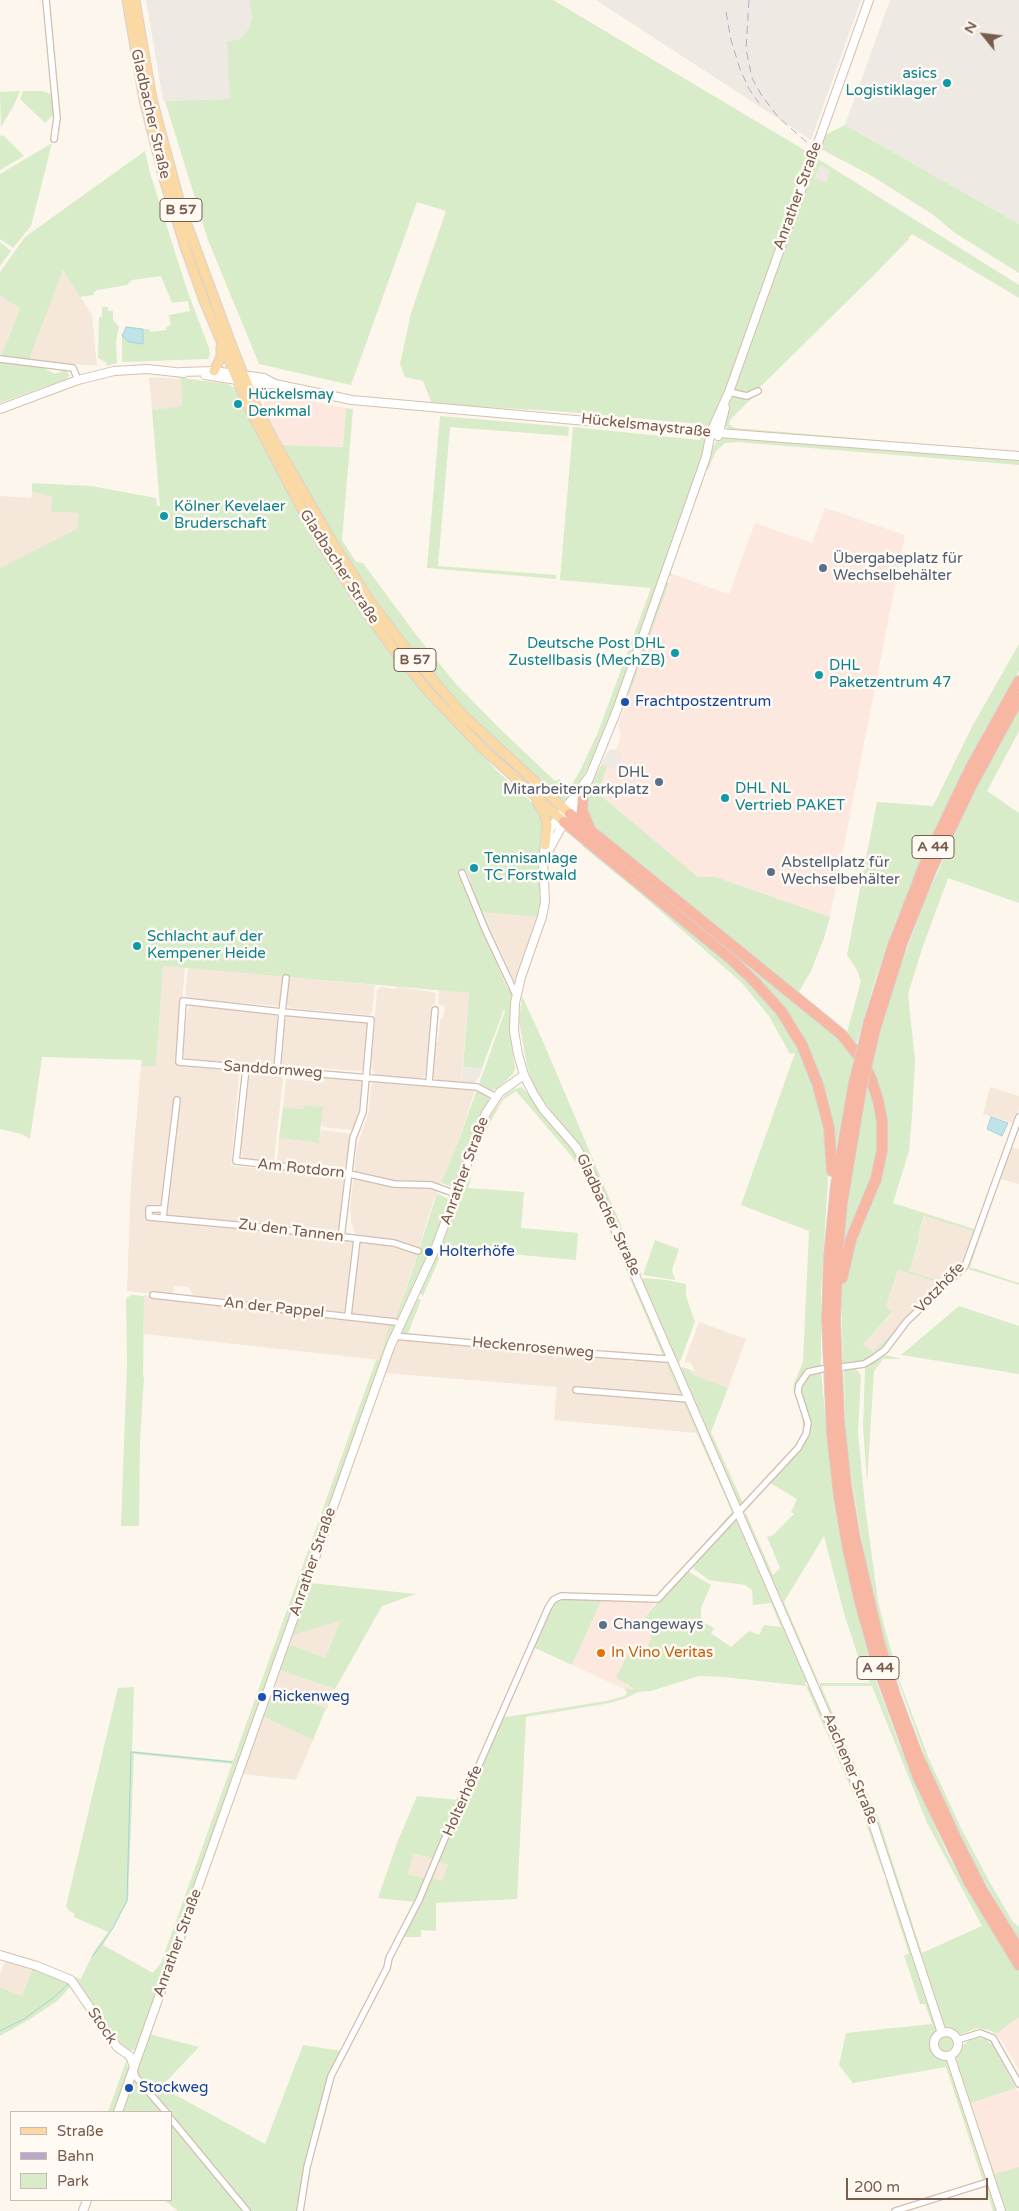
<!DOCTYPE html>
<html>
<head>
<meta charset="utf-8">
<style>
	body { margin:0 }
	#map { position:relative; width:1019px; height:2211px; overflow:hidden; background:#fdf6ec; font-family:"Varela Round",sans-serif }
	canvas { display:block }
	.legend { position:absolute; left:10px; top:2111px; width:162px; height:90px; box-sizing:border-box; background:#fffaf3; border:1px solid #cabbb1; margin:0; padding:6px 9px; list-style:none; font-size:15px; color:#7a5c4d }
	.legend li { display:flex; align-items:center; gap:10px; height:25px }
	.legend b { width:25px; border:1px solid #cabbb1 }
	.north { position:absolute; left:959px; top:10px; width:50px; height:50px; -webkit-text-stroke:4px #fffaf3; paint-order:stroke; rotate:299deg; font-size:14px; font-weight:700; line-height:20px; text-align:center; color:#7a5c4d }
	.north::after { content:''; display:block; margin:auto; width:18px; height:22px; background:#7a5c4d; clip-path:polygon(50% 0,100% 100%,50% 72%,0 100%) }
	.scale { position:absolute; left:846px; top:2178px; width:142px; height:22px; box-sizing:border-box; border:2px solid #7a5c4d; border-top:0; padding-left:6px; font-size:15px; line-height:18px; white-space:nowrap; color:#7a5c4d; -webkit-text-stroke:4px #fffaf3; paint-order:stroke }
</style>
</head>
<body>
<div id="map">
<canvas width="1019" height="2211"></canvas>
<ul class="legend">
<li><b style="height:6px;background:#fbd9a5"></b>Straße</li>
<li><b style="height:6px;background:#b9a8c9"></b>Bahn</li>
<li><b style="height:14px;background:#d8ecc9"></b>Park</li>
</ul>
<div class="north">N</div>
<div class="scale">200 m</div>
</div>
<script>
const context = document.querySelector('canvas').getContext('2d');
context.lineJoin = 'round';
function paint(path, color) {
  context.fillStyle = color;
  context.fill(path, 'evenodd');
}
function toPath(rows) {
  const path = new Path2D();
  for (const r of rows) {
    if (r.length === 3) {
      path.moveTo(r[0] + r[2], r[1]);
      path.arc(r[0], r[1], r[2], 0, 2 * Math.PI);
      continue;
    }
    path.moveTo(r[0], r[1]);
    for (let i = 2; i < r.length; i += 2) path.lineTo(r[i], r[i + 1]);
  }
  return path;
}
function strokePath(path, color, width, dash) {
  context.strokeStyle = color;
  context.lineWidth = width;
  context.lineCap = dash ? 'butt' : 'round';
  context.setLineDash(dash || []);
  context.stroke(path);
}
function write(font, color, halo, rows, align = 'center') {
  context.font = font + ' "Varela Round",sans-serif';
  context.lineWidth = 5;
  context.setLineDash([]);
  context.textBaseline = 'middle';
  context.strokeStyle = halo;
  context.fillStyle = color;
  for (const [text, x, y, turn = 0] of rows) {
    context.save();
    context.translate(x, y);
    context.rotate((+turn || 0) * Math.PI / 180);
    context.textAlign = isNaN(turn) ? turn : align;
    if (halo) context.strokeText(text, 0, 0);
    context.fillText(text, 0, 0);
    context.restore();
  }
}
paint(toPath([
	[63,270,92,315,97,366,29,360],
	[0,296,20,308,1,357,0,357],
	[149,377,181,379,182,407,152,410],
	[32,492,52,495,51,512,79,513,77,530,0,568,0,496,31,498],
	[483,911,539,917,515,983],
	[163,966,185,968,176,1065,235,1071,239,1073,231,1166,341,1175,346,1180,341,1226,338,1232,332,1234,170,1217,167,1215,167,1207,148,1206,147,1218,397,1245,418,1253,395,1320,193,1296,189,1287,177,1286,174,1286,173,1296,127,1291,131,1181,141,1066,156,1065],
	[188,968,285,977,281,1006,189,999,185,995],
	[288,977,375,985,372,1012,369,1015,291,1008,287,1006,286,1002],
	[396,987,433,992,436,994,435,1003,432,1005,426,1072,424,1077,419,1079,376,1075,371,1067,377,990,381,987,396,989],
	[439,990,469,993,461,1082,438,1080,433,1078,432,1073,435,1042,438,1042,440,1020,444,1015,445,1006,438,1004],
	[196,1005,271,1012,277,1015,278,1021,275,1061,273,1066,269,1068,191,1061,185,1058,183,1052,187,1013,189,1007],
	[293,1014,361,1020,367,1023,369,1029,366,1065,364,1070,358,1071,287,1066,282,1064,281,1059,284,1022,287,1016],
	[255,1072,280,1074,283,1078,274,1160,271,1162,249,1160,243,1157,241,1150,249,1077],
	[324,1077,358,1079,362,1081,364,1085,360,1113,355,1128,352,1130,323,1127,321,1124,322,1107,304,1105,304,1109,283,1107,286,1079,324,1082],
	[378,1081,475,1090,458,1143,433,1202,418,1251,356,1237,351,1221,350,1208,357,1146,369,1111,371,1086,373,1082],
	[990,1087,1019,1096,1019,1109,1014,1123,983,1114],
	[323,1130,352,1134,345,1167,277,1162,279,1138,319,1143,320,1133],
	[1011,1147,1019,1149,1019,1184,1000,1179],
	[925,1216,976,1232,964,1264,945,1282,909,1271,920,1238,918,1236],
	[898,1270,943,1284,873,1353,863,1345,892,1313,886,1307],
	[144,1295,388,1322,391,1326,379,1360,144,1334],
	[699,1322,746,1339,728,1388,692,1374,690,1370,695,1371,690,1362,684,1363],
	[397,1338,451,1344,626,1357,629,1362,634,1362,638,1358,665,1361,697,1433,554,1420,557,1387,384,1373],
	[342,1619,325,1658,295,1646,287,1645,291,1636],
	[279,1670,335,1689,327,1709,272,1689],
	[262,1716,313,1740,296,1780,242,1774],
	[413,1853,434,1859,427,1879,408,1874],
	[438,1861,448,1865,442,1882,431,1877],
	[6,1959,33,1967,22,1996,0,1987,0,1974]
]), '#f5e8da');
paint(toPath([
	[272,393,346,408,343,447,282,445,264,407,265,395],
	[825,508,905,535,830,917,716,877,698,877,598,793,607,767,617,771,621,751,616,750,621,735,618,726,672,574,729,594,755,523,812,543],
	[602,1599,651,1600,655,1603,645,1617,651,1639,645,1651,631,1648,626,1685,636,1690,624,1689,572,1665],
	[1019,2017,1019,2070,1003,2043,996,2034],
	[1016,2088,1019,2093,1019,2167,995,2175,971,2103]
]), '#fde8e0');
paint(toPath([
	[146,0,249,0,252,16,249,28,240,39,227,41,231,99,165,101,163,100],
	[596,0,861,0,811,140],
	[890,0,1019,0,1019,224,845,125],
	[821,165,830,171,826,184,813,178],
	[611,749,621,751,622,756,617,771,601,765,607,752],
	[463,1067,482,1068,480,1076,474,1083,461,1082]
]), '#efe9e4');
paint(toPath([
	[249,0,553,0,811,154,724,398,710,425,700,427,700,424,555,411,432,404,423,381,405,377,400,364,411,313,446,211,417,202,351,385,259,364,208,240,165,101,230,99,227,41,240,39,249,28,252,16],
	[20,91,14,105,1,127,0,92],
	[23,91,42,91,53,95,54,114,45,123,20,99],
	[845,125,1019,224,1019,273,955,233,932,214,872,176,819,148,823,136],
	[3,135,24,156,0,170,0,136],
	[52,143,31,226,13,248,0,239,0,174],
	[145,151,150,173,187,290,209,348,210,354,208,359,122,362,122,336,129,342,142,344,143,329,149,329,151,332,166,330,166,327,171,325,169,315,190,311,188,301,172,303,161,276,132,280,127,285,97,290,94,292,94,295,80,297,63,270,29,360,1,357,20,308,0,296,0,272,25,237],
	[815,157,1019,285,1019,298,912,234,908,238,909,239,873,276,757,390,748,394,736,393,733,390],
	[821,165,830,171,826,183,814,178],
	[0,242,11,251,0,266],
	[102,307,108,307,108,311,113,311,113,320,119,327,116,341,117,363,106,366,107,363,98,358,99,317,102,317],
	[0,361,40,366,55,374,65,370,70,375,66,379,0,403],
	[175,377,228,384,236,389,294,501,343,583,475,746,495,769,535,805,545,821,542,903,540,917,515,985,513,985,501,959,468,884,471,882,466,871,462,873,460,878,506,985,514,996,510,1031,515,1069,513,1074,497,1089,491,1090,479,1084,505,1011,504,1009,482,1068,463,1067,469,993,163,966,156,1066,141,1066,142,1060,42,1057,30,1139,22,1134,0,1129,0,568,77,529,79,513,51,512,52,496,32,492,32,483,91,486,156,498,157,506,160,506,152,410,182,406,181,379],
	[483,912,539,917,514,983],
	[759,391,730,420,729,425,735,428,1019,452,1019,455,728,429,725,425,724,418,729,399,734,396,745,397],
	[346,408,353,409,342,540,356,562,363,563,417,636,456,684,498,727,555,781,560,779,561,789,567,792,580,771,598,732,651,588,560,580,573,427,700,440,702,436,705,440,700,465,610,719,593,760,569,799,562,801,489,737,444,690,404,643,341,549,282,446,282,445,343,447],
	[440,416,569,427,568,436,450,427,438,566,556,575,556,579,427,568],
	[726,437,1019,459,1019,465,737,442,725,443,716,451,708,470,706,469,669,572,672,574,671,577,668,574,705,466,715,444,719,438],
	[663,582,669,583,629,695,625,693],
	[1019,644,1019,671,984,731,920,862,876,977,856,1045,846,1036,861,981,856,968,847,955,877,802,933,806,973,725],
	[1019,709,1019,731,987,791,1019,813,1019,903,948,878,922,949,908,994,915,1060,912,1115,909,1151,893,1203,977,1230,976,1232,924,1216,918,1236,920,1237,909,1271,945,1282,943,1284,898,1270,886,1307,892,1312,863,1345,873,1352,903,1323,881,1350,866,1361,843,1364,841,1301,843,1278,848,1256,882,1178,888,1137,885,1109,870,1072,876,1046,893,987,925,900,977,785],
	[601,765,607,767,598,793,698,877,716,877,830,917,824,938,811,971,797,995,592,826,587,813,587,795],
	[583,842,725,956,775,1011,789,1031,813,1081,826,1144,828,1179,821,1291,821,1366,804,1373,798,1382,796,1391,805,1424,804,1433,792,1451,803,1432,802,1412,793,1390,794,1383,803,1362,809,1231,741,1205,795,1053,790,1054,769,1016,741,982,641,894,581,845],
	[736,955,819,1022,844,1045,854,1057,835,1153,810,1059,735,956],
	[522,996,542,1039,642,1275,637,1273,581,1151,534,1088,527,1066,519,1021],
	[868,1084,877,1114,878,1147,875,1167,843,1247,853,1160],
	[522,1087,574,1151,586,1170,668,1355,664,1358,584,1172,563,1146,516,1091,503,1100,492,1119,482,1140,468,1188,524,1192,521,1228,578,1233,576,1260,444,1248,423,1296,420,1293,446,1234,462,1190,471,1177,476,1160,474,1158,477,1146,490,1116,505,1095,514,1089],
	[477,1089,488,1096,489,1100,480,1117,456,1182,451,1186,441,1183,458,1143],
	[304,1105,323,1107,319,1143,279,1138,283,1107,304,1109],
	[1000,1179,970,1267,1019,1283,1019,1285,968,1269,906,1327,893,1342,908,1323,970,1267,968,1265,979,1233],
	[437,1193,448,1199,449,1206,380,1362,137,2049,128,2051,119,2046,74,1977,81,1979,93,1953,108,1932,74,1917,74,1913,69,1911,66,1906,118,1688,134,1687,132,1751,233,1761,376,1360,379,1360,390,1323,394,1322,410,1278],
	[134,1754,232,1764,161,1963,153,1973,103,1945,128,1901],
	[655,1240,679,1249,672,1270,675,1280,643,1275],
	[644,1278,666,1280,686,1284,686,1296,695,1322,679,1364,677,1363,641,1281],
	[131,1295,144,1296,143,1377,144,1377,140,1440,139,1526,121,1526,127,1363,126,1299],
	[416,1298,421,1300,407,1336,401,1335,399,1331],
	[959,1306,1019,1326,1019,1374,901,1355],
	[885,1355,902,1359,883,1359,874,1371,867,1483,863,1427,865,1369,869,1364],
	[665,1361,670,1362,684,1394,681,1398],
	[683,1367,690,1370,692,1374,728,1388,711,1432,743,1503,739,1505,680,1370],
	[855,1368,861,1375,858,1432,865,1506,878,1601,885,1629,900,1682,929,1759,962,1830,989,1881,1013,1922,1019,1927,1019,1940,975,1865,929,1768,884,1641,866,1566,849,1463,845,1423,844,1369],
	[821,1371,829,1457,836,1513,862,1632,877,1684,899,1744,946,1851,973,1899,1019,1972,1019,2017,996,2034,989,2030,978,2028,958,2035,947,2030,942,2023,876,1823,818,1687,820,1686,819,1683,815,1682,744,1517,745,1511,773,1575,780,1568,767,1537,773,1535,794,1514,791,1512,797,1499,770,1483,762,1492,798,1451,810,1421,801,1387,805,1378,812,1373],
	[824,1536,844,1613,857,1653,870,1683,819,1683,784,1602],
	[821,1686,872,1686,927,1823,982,1926,922,1953,879,1820],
	[682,1400,688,1402,736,1512,657,1598,655,1598,732,1512],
	[735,1518,738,1518,808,1681,805,1683,806,1686,810,1687,872,1827,887,1873,884,1875,864,1818,806,1686,723,1677,699,1676,651,1691,638,1692,626,1698,610,1703,526,1717,517,1899,436,1903,436,1931,421,1930,421,1937,402,1937,431,1877,442,1881,448,1865,438,1861,462,1801,502,1716,506,1717,606,1701,625,1696,627,1692,624,1689,634,1689,616,1677,631,1648,645,1651,651,1639,645,1617,684,1572,689,1572,711,1585,701,1608,701,1617,703,1622,714,1628,711,1633,731,1647,749,1631,759,1635,764,1625,781,1627,771,1603,753,1605,752,1590,745,1585,709,1580,694,1569,693,1562],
	[310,1583,416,1594,382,1606,335,1689,279,1670,287,1645,295,1646,325,1658,341,1620,291,1636],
	[559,1598,602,1599,572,1665,533,1647,552,1604],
	[272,1689,326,1708,313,1740,262,1716],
	[417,1796,459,1800,434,1859,413,1853,408,1874,427,1879,417,1902,378,1898,397,1843],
	[885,1879,889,1879,935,2021,937,2031,932,2041,932,2047,938,2056,947,2061,953,2074,987,2176,986,2179,983,2181,946,2067,853,2083,839,2065,846,2033,932,2024,925,2004,920,2004,904,1955,909,1954],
	[33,1967,68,1981,71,1986,57,2001,30,2019,0,2036,0,1987,22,1996],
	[946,2044,11],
	[149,2034,199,2047,161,2087,265,2144,303,2045,342,2051,329,2076,298,2211,250,2211,171,2115,171,2112,169,2112,136,2073],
	[978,2038,985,2039,992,2044,1016,2088,971,2103,995,2174,1019,2167,1019,2211,1004,2211,958,2070,955,2057,960,2047,971,2039,971,2040],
	[126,2061,129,2071,115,2112,108,2112],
	[134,2079,162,2112,120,2112],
	[171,2124,244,2211,178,2211,164,2200,171,2200],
	[985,2186,990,2187,998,2211,993,2211]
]), '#d8ecc9');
const water = toPath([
	[126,327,143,329,143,344,129,342,122,336,126,327],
	[991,1117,1008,1123,1002,1136,987,1129,991,1117]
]);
paint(water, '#bfe3e8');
strokePath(water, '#a5d3da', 1);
strokePath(toPath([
	[93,1956,113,1928,127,1900,131,1752,232,1762],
	[0,2031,24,2019,53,1998,68,1984]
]), '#a5d3da', 1);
const street = toPath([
	[46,0,57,118,54,139],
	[0,359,73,368,78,380],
	[729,392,747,396,758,391],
	[462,873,485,929,516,995],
	[286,978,282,1012,371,1020,363,1112,353,1138,341,1238],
	[246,1068,236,1161,350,1174,394,1184,431,1185,456,1194],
	[277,1070,282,1012,183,1001,179,1062,477,1087,496,1097],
	[429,1082,435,1010],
	[164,1209,177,1100],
	[163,1218,164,1209,149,1209,149,1217,269,1228,394,1243,418,1251],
	[153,1295,395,1322],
	[348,1316,357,1239],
	[394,1336,583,1353,667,1359,671,1358],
	[842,1367,864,1364,874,1358,885,1350,907,1321,965,1266,1019,1117],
	[576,1390,689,1399],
	[957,2040,980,2033,993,2038,1019,2084],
	[134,2068,135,2076,166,2112],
	[171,2119,247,2211],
	[300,2211,307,2167,331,2076,387,1968,389,1958,419,1900,461,1800,476,1772,548,1608,553,1600,561,1596,658,1599,798,1448,806,1434,808,1423,798,1392,799,1385,808,1372,822,1369],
	[895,2211,991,2181]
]);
const secondary = toPath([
	[181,372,214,371,264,378,275,384,352,400,732,434,1019,456],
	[205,375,263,384,273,384],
	[254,401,263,384],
	[0,409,78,380,114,371,147,369,184,373],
	[718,436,725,408],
	[589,777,550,829,545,845,543,860,545,902,542,917,521,977,515,1003,514,1031,518,1054,524,1075,533,1093,543,1109,576,1147,592,1176,872,1820,942,2033],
	[588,781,617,710,706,457,711,432,729,392,869,0],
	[546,855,564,822,582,797],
	[0,1955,37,1966,71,1980,117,2047,130,2056,134,2067],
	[946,2044,12],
	[950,2056,1001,2211],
	[118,2112,390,1347,436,1247,486,1113,500,1092,524,1075],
	[83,2211,87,2200]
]);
const primary = toPath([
	[127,0,144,100,164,179,186,250,203,298,250,410,297,500,323,546,363,607,394,650,428,691,481,747,564,822],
	[135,0,152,99,182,211,230,341,254,401,274,441,331,540,369,600,402,644,464,716,570,814],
	[214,371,221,357,221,347],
	[537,802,544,813,547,825,545,845]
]);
const highway = toPath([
	[583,796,582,810,589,827],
	[570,814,825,1021,842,1035,860,1058,870,1076,878,1100,882,1121,882,1150,876,1179,851,1239,842,1278],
	[564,822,731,959,755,982,781,1011,802,1045,818,1085,829,1128,832,1171],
	[869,1022,893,946,926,861,970,769,1019,681],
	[875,1029,902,943,931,870,970,788,1019,698],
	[854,1083,836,1185,829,1256,827,1320,832,1434,839,1496,848,1549,860,1602,878,1667,918,1777,969,1882,1019,1965],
	[861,1089,842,1203,838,1247,835,1319,839,1421,846,1485,855,1539,879,1642,895,1695,917,1754,959,1845,982,1890,1019,1950]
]);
strokePath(street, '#d1beb0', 8);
strokePath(secondary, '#d6c0b0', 10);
strokePath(primary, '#dad1cd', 11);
strokePath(highway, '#dad1cd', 12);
strokePath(street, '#fff', 5.5);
strokePath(secondary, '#fff', 8);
strokePath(primary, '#fbd9a5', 9);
strokePath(highway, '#f7b7a3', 10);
strokePath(toPath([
	[749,0,746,49,752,78,762,96,779,118,809,144],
	[726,12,731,40,740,69,749,89,759,103]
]), '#b9a8c9', 1, [8, 5]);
const highwayBridge = toPath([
	[854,1083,869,1022],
	[861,1089,875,1029]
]);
strokePath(highwayBridge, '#dad1cd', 12, []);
strokePath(highwayBridge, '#f7b7a3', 10);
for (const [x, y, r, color] of [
	[947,83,5,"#0f9aa8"],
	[238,404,5,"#0f9aa8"],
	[164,516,5,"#0f9aa8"],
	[823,568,5,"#5c6f8a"],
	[675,653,5,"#0f9aa8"],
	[819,675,5,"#0f9aa8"],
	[625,702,5,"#1a4fb4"],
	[659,782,5,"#5c6f8a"],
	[725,798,5,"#0f9aa8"],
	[474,868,5,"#0f9aa8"],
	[771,872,5,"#5c6f8a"],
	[137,946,5,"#0f9aa8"],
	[429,1252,5,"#1a4fb4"],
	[603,1625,5,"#5c6f8a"],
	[601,1653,5,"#e8710a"],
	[262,1697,5,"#1a4fb4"],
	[129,2088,5,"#1a4fb4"]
]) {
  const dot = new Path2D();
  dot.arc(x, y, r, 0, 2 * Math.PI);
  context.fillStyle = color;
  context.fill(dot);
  strokePath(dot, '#fffaf3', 2);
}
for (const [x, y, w] of [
	[181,210,42],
	[415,660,42],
	[933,847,42],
	[878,1668,42]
]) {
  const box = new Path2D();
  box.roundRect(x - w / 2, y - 11.5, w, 23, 4);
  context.fillStyle = '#fffaf3';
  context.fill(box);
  strokePath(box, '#7a5c4d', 1);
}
write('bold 14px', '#7a5c4d', null, [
	["B 57",181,210],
	["B 57",415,660],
	["A 44",933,847],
	["A 44",878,1668]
]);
write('15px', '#0d838f', '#fffaf3', [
	["asics",937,74,"right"],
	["Logistiklager",937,91,"right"],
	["Hückelsmay",248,395],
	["Denkmal",248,412],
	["Kölner Kevelaer",174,507],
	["Bruderschaft",174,524],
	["Deutsche Post DHL",665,644,"right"],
	["Zustellbasis (MechZB)",665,661,"right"],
	["DHL",829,666],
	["Paketzentrum 47",829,683],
	["DHL NL",735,789],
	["Vertrieb PAKET",735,806],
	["Tennisanlage",484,859],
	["TC Forstwald",484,876],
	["Schlacht auf der",147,937],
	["Kempener Heide",147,954]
], 'left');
write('15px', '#7a5c4d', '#fffaf3', [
	["Gladbacher Straße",150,114,77],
	["Anrather Straße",798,196,-70],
	["Hückelsmaystraße",646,426,6],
	["Gladbacher Straße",339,567,57],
	["Sanddornweg",273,1070,4],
	["Am Rotdorn",301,1169,6],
	["Anrather Straße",465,1171,-70],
	["Gladbacher Straße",608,1215,65],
	["Zu den Tannen",291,1231,7],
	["Votzhöfe",940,1288,-46],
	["An der Pappel",274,1308,6],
	["Heckenrosenweg",533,1348,5],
	["Anrather Straße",313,1562,-71],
	["Aachener Straße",850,1769,67],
	["Holterhöfe",463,1801,-66],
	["Anrather Straße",178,1943,-70],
	["Stock",102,2026,56]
]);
write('15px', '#4e5e75', '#fffaf3', [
	["Übergabeplatz für",833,559],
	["Wechselbehälter",833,576],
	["DHL",649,773,"right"],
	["Mitarbeiterparkplatz",649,790,"right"],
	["Abstellplatz für",781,863],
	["Wechselbehälter",781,880],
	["Changeways",613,1625]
], 'left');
write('15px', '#164399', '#fffaf3', [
	["Frachtpostzentrum",635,702],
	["Holterhöfe",439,1252],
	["Rickenweg",272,1697],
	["Stockweg",139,2088]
], 'left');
write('15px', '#c56008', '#fffaf3', [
	["In Vino Veritas",611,1653]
], 'left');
</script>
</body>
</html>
